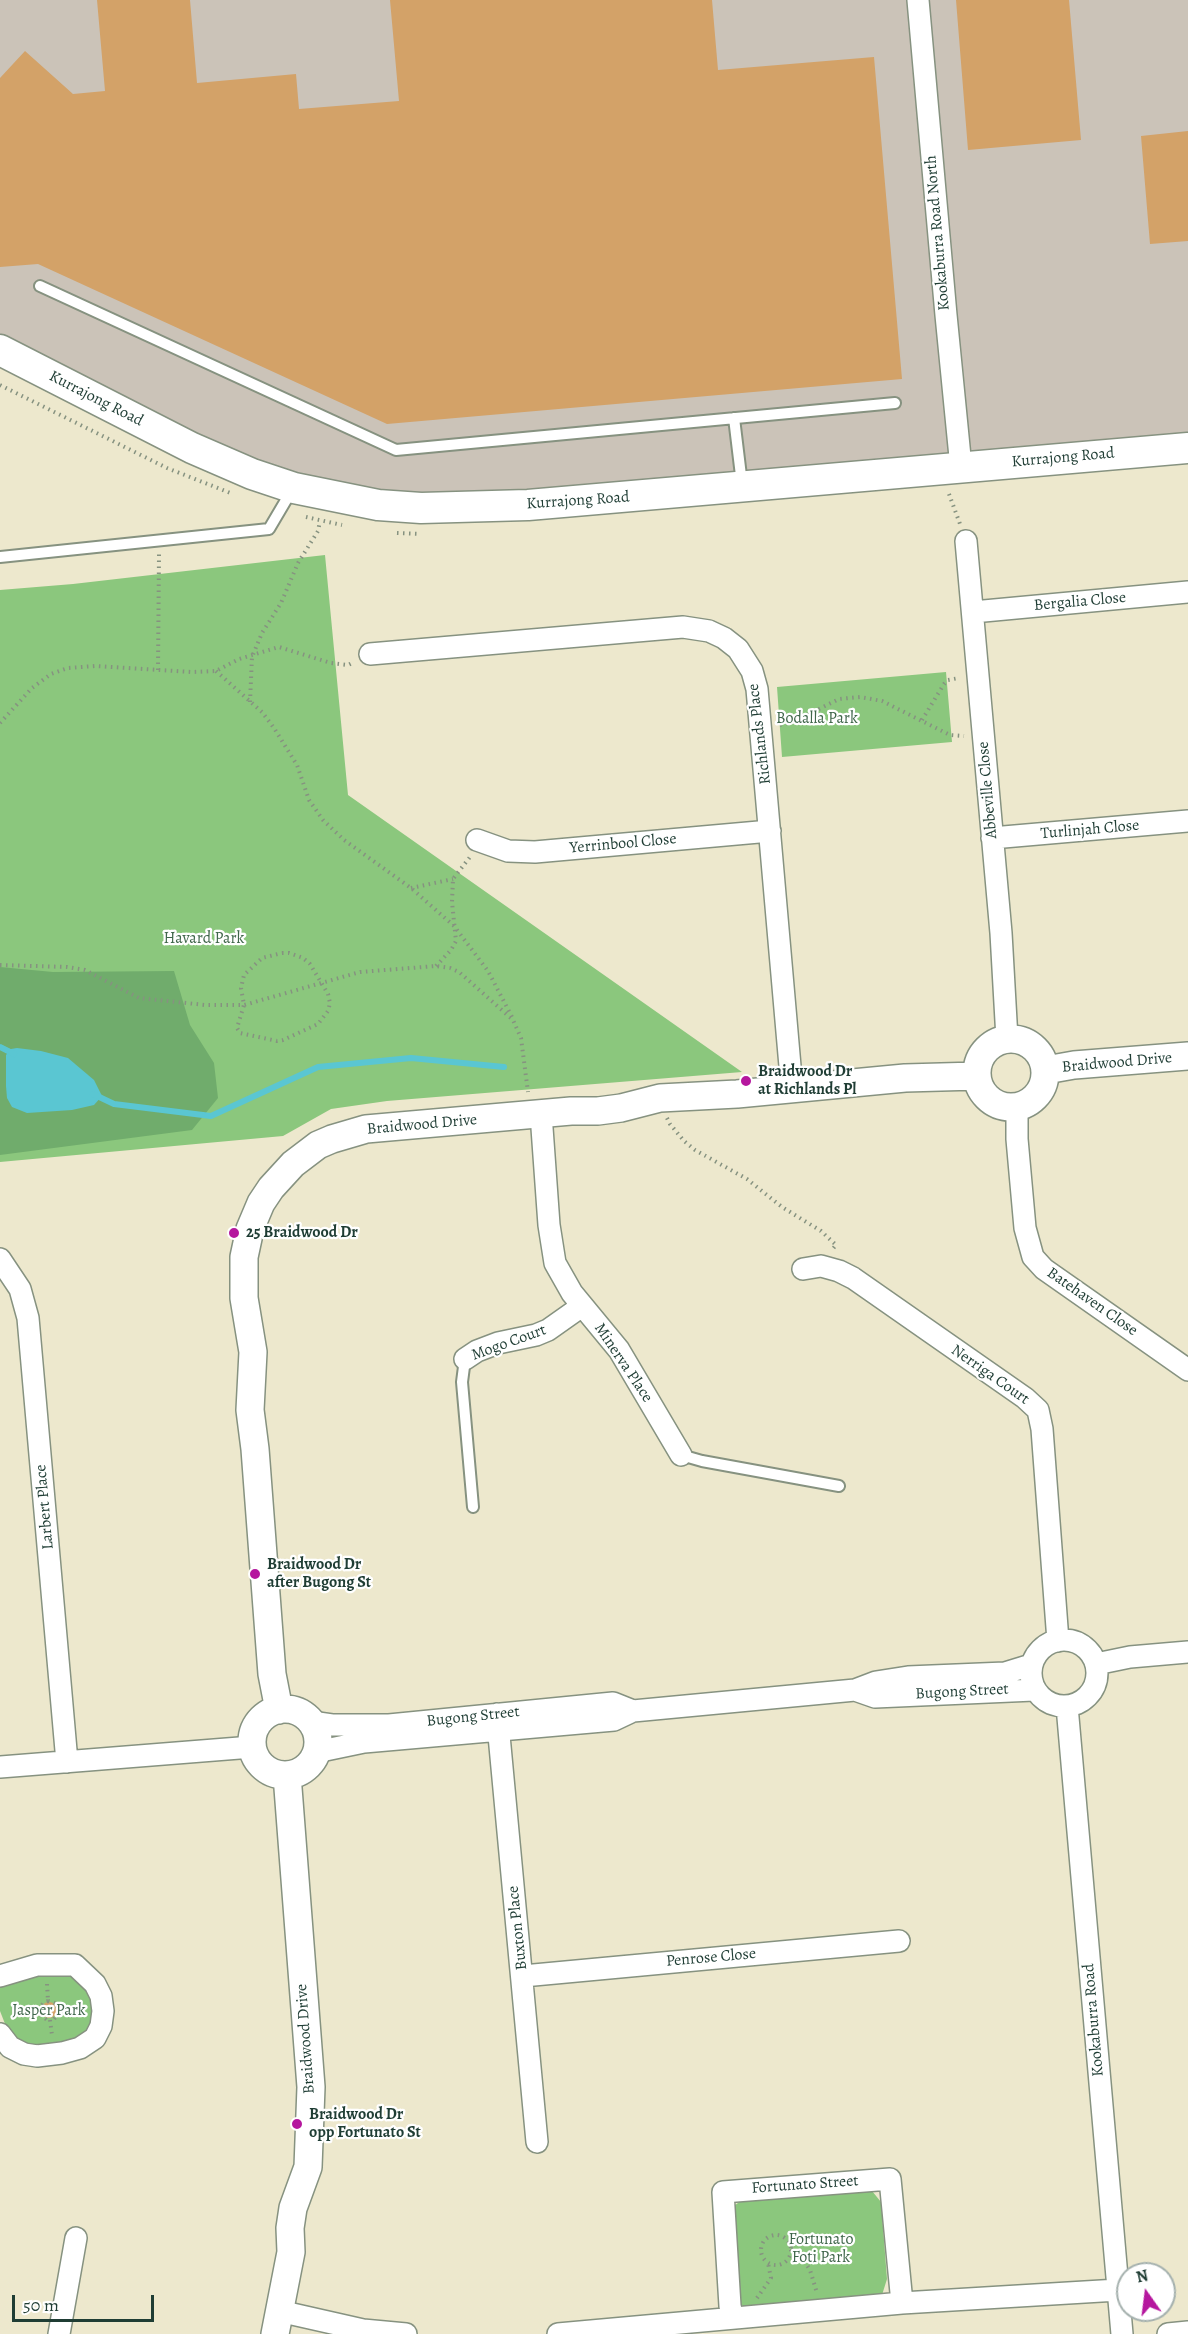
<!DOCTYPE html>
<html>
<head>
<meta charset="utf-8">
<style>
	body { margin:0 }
	#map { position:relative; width:1188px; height:2334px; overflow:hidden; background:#ede8cd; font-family:Alegreya,serif }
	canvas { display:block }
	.north { position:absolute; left:1116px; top:2262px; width:60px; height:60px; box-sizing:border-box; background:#fff; border:2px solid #a5b1ae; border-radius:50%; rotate:346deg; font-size:16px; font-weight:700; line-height:24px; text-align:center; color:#1f3d34 }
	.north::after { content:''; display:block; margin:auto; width:21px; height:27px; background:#b5179e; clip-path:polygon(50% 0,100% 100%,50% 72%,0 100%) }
	.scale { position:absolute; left:12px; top:2295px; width:142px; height:27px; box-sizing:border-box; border:3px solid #1f3d34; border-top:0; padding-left:8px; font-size:18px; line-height:21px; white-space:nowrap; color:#1f3d34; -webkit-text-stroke:4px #fff; paint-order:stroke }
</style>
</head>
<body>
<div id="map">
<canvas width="1188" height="2334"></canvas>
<div class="north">N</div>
<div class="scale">50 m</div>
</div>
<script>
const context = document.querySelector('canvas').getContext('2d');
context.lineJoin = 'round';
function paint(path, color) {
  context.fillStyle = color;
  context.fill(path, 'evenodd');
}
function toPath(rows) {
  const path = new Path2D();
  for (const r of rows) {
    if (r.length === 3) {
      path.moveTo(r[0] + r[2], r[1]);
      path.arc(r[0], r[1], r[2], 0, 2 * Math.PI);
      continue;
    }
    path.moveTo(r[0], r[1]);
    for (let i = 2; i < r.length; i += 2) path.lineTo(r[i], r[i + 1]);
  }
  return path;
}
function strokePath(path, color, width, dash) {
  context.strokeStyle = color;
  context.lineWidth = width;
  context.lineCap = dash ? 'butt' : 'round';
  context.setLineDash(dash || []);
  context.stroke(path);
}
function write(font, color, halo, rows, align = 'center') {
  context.font = font + ' Alegreya,serif';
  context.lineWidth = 4.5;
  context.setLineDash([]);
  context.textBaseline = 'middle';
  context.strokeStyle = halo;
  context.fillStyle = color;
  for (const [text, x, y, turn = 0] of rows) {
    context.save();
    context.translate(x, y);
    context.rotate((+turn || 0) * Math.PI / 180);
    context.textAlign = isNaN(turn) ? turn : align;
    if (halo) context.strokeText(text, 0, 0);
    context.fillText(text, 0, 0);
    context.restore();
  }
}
paint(toPath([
	[0,0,1188,0,1188,448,378,505,192,448,0,350]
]), '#cbc3b8');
paint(toPath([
	[325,555,348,795,742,1072,387,1101,331,1109,283,1136,0,1162,0,590,73,584],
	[946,672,952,742,782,757,777,687],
	[70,1973,84,1979,99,2018,80,2043,26,2049,9,2034,0,2011,0,1980,14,1975],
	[872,2191,881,2202,887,2279,882,2295,747,2310,739,2302,734,2206,742,2200]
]), '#8bc77d');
paint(toPath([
	[0,967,53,972,174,971,190,1025,214,1063,218,1098,192,1130,0,1155]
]), '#70ac6c');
paint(toPath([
	[17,1048,41,1051,68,1058,94,1080,102,1096,94,1105,72,1110,27,1113,12,1107,7,1098,6,1086,6,1055,11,1049]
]), '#5ac6d2');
strokePath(toPath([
	[0,1047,14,1054],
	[93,1094,114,1104,211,1116,318,1067,411,1058,504,1067]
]), '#5ac6d2', 6);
paint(toPath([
	[97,0,190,0,197,83,296,74,299,109,399,101,390,0,712,0,718,70,874,57,902,379,387,424,38,264,0,267,0,78,25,51,73,94,105,91],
	[956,0,1069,0,1081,140,968,150],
	[1188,131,1188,241,1150,244,1141,136],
	[49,2010,8]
]), '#d3a268');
const service = toPath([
	[40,286,396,450,895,403],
	[734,418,742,484],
	[0,557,269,529,292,490],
	[465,1359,462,1382,473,1507],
	[681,1455,702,1461,839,1486]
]);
const minor = toPath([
	[918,0,946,315,961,467],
	[966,541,1001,933,1007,1039],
	[973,612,1188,592],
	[370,654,683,627,709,631,724,638,738,649,752,671,757,689,792,1089],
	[992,838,1188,821],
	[477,840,508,851,535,852,770,831],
	[1017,1107,1017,1139,1025,1228,1033,1257,1044,1269,1188,1370],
	[541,1114,549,1225,555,1263,572,1293,619,1350,681,1455],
	[0,1259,20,1289,28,1318,67,1762],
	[803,1269,821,1266,839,1271,853,1278,1025,1398,1038,1410,1042,1429,1058,1641],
	[465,1359,477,1351,498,1343,536,1335,548,1330,582,1306],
	[1064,1673,33],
	[1096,1664,1130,1657,1188,1652],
	[855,1690,875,1697,1034,1690],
	[1067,1706,1122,2334],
	[497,1714,537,2142],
	[311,1722,332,1725,389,1725,613,1703,633,1711],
	[316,1752,364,1742,614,1720,633,1711,855,1690,876,1682,908,1677,1005,1673,1031,1665],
	[0,1767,252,1747],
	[0,1976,37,1965,75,1965,95,1984,101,1996,103,2011,101,2026,95,2038,80,2048,62,2053,37,2056,24,2054,10,2047,0,2034],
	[523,1976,899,1941],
	[279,2311,363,2330,406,2334],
	[733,2318,730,2306,723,2192,890,2179,902,2303],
	[59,2334,76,2238],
	[558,2334,902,2303,1118,2290],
	[1168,2334,1188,2332]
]);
const tertiary = toPath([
	[1011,1073,34],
	[1046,1070,1074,1065,1188,1056],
	[285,1742,33],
	[279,1710,272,1674,255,1449,250,1410,253,1352,244,1298,244,1257,250,1229,261,1203,271,1188,293,1164,318,1145,332,1139,366,1129,571,1111,598,1111,621,1108,660,1098,737,1094,905,1078,977,1076],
	[275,2334,291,2252,290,2228,293,2208,308,2167,311,2087,287,1775]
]);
const secondary = toPath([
	[0,350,192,448,252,474,294,488,378,505,421,508,528,505,1188,448]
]);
strokePath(service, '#869280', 14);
strokePath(minor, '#869280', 24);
strokePath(tertiary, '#869280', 30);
strokePath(secondary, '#869280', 33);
strokePath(toPath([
	[0,385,167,468,233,494],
	[949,494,960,524],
	[306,517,342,525],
	[397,533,420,534],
	[158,670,159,554],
	[216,671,262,712,274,728,297,765,309,800,323,820,344,840,411,888,454,926,488,971,512,1017],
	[250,702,252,657,262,633,281,603,298,563,318,531,320,521],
	[922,720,944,684,948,680,959,678],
	[0,723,32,688,51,674,68,668,95,666,192,672,216,671,239,659,279,647,331,663,348,665,354,662],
	[780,725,793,722,839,699,860,697,882,701,950,735,964,736],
	[411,888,453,879],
	[282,953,289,953,303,958,310,964,328,994,330,1003,328,1011,318,1024,283,1040,277,1041,240,1033,237,1028,244,1005,241,988,244,975,262,958,282,953],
	[0,965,67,967,85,970,139,998,205,1005,244,1005,360,972,436,966,450,968,459,972,513,1020,521,1038,528,1092],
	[436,966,451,950,456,941,452,902,453,879,470,857],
	[667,1118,670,1124,684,1141,695,1150,747,1179,782,1207,821,1231,836,1245,831,1251],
	[47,1984,48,2001],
	[48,2001,44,2002,40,2008,41,2015,47,2020,50,2020],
	[48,2001,57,2004,58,2013,54,2019,50,2020],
	[50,2020,52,2035],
	[776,2250,15],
	[791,2249,805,2262,810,2270,817,2293],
	[757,2298,771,2278,768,2263]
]), '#869280', 4, [1.5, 4.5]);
strokePath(service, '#fff', 10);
strokePath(minor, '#fff', 21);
strokePath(tertiary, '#fff', 27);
strokePath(secondary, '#fff', 30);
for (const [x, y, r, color] of [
	[746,1081,6,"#b5179e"],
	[234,1233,6,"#b5179e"],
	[255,1574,6,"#b5179e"],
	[297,2124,6,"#b5179e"]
]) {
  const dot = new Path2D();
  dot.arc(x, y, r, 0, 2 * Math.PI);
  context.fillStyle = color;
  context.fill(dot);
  strokePath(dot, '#fff', 2);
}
write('16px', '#1f3d34', '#fff', [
	["Kookaburra Road North",938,233,-95],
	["Kurrajong Road",96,399,27],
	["Kurrajong Road",1063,458,-5],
	["Kurrajong Road",578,501,-4],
	["Bergalia Close",1080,602,-5],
	["Richlands Place",760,734,-97],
	["Abbeville Close",988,790,-95],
	["Turlinjah Close",1090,830,-5],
	["Yerrinbool Close",623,844,-5],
	["Braidwood Drive",1117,1063,-5],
	["Braidwood Drive",422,1125,-5],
	["Batehaven Close",1092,1302,35],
	["Mogo Court",509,1343,-20],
	["Minerva Place",623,1363,56],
	["Nerriga Court",990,1375,35],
	["Larbert Place",45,1507,-95],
	["Bugong Street",962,1692,-3],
	["Bugong Street",473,1717,-6],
	["Buxton Place",518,1928,-96],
	["Penrose Close",711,1958,-5],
	["Kookaburra Road",1094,2020,-95],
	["Braidwood Drive",306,2039,-94],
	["Fortunato Street",805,2185,-4]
]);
write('16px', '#3f664a', '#fff', [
	["Bodalla Park",817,719],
	["Havard Park",204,939],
	["Jasper Park",49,2011],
	["Fortunato",821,2240],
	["Foti Park",821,2258]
]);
write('bold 16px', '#1f3d34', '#fff', [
	["Braidwood Dr",758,1072],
	["at Richlands Pl",758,1090],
	["25 Braidwood Dr",246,1233],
	["Braidwood Dr",267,1565],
	["after Bugong St",267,1583],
	["Braidwood Dr",309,2115],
	["opp Fortunato St",309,2133]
], 'left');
</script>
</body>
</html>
